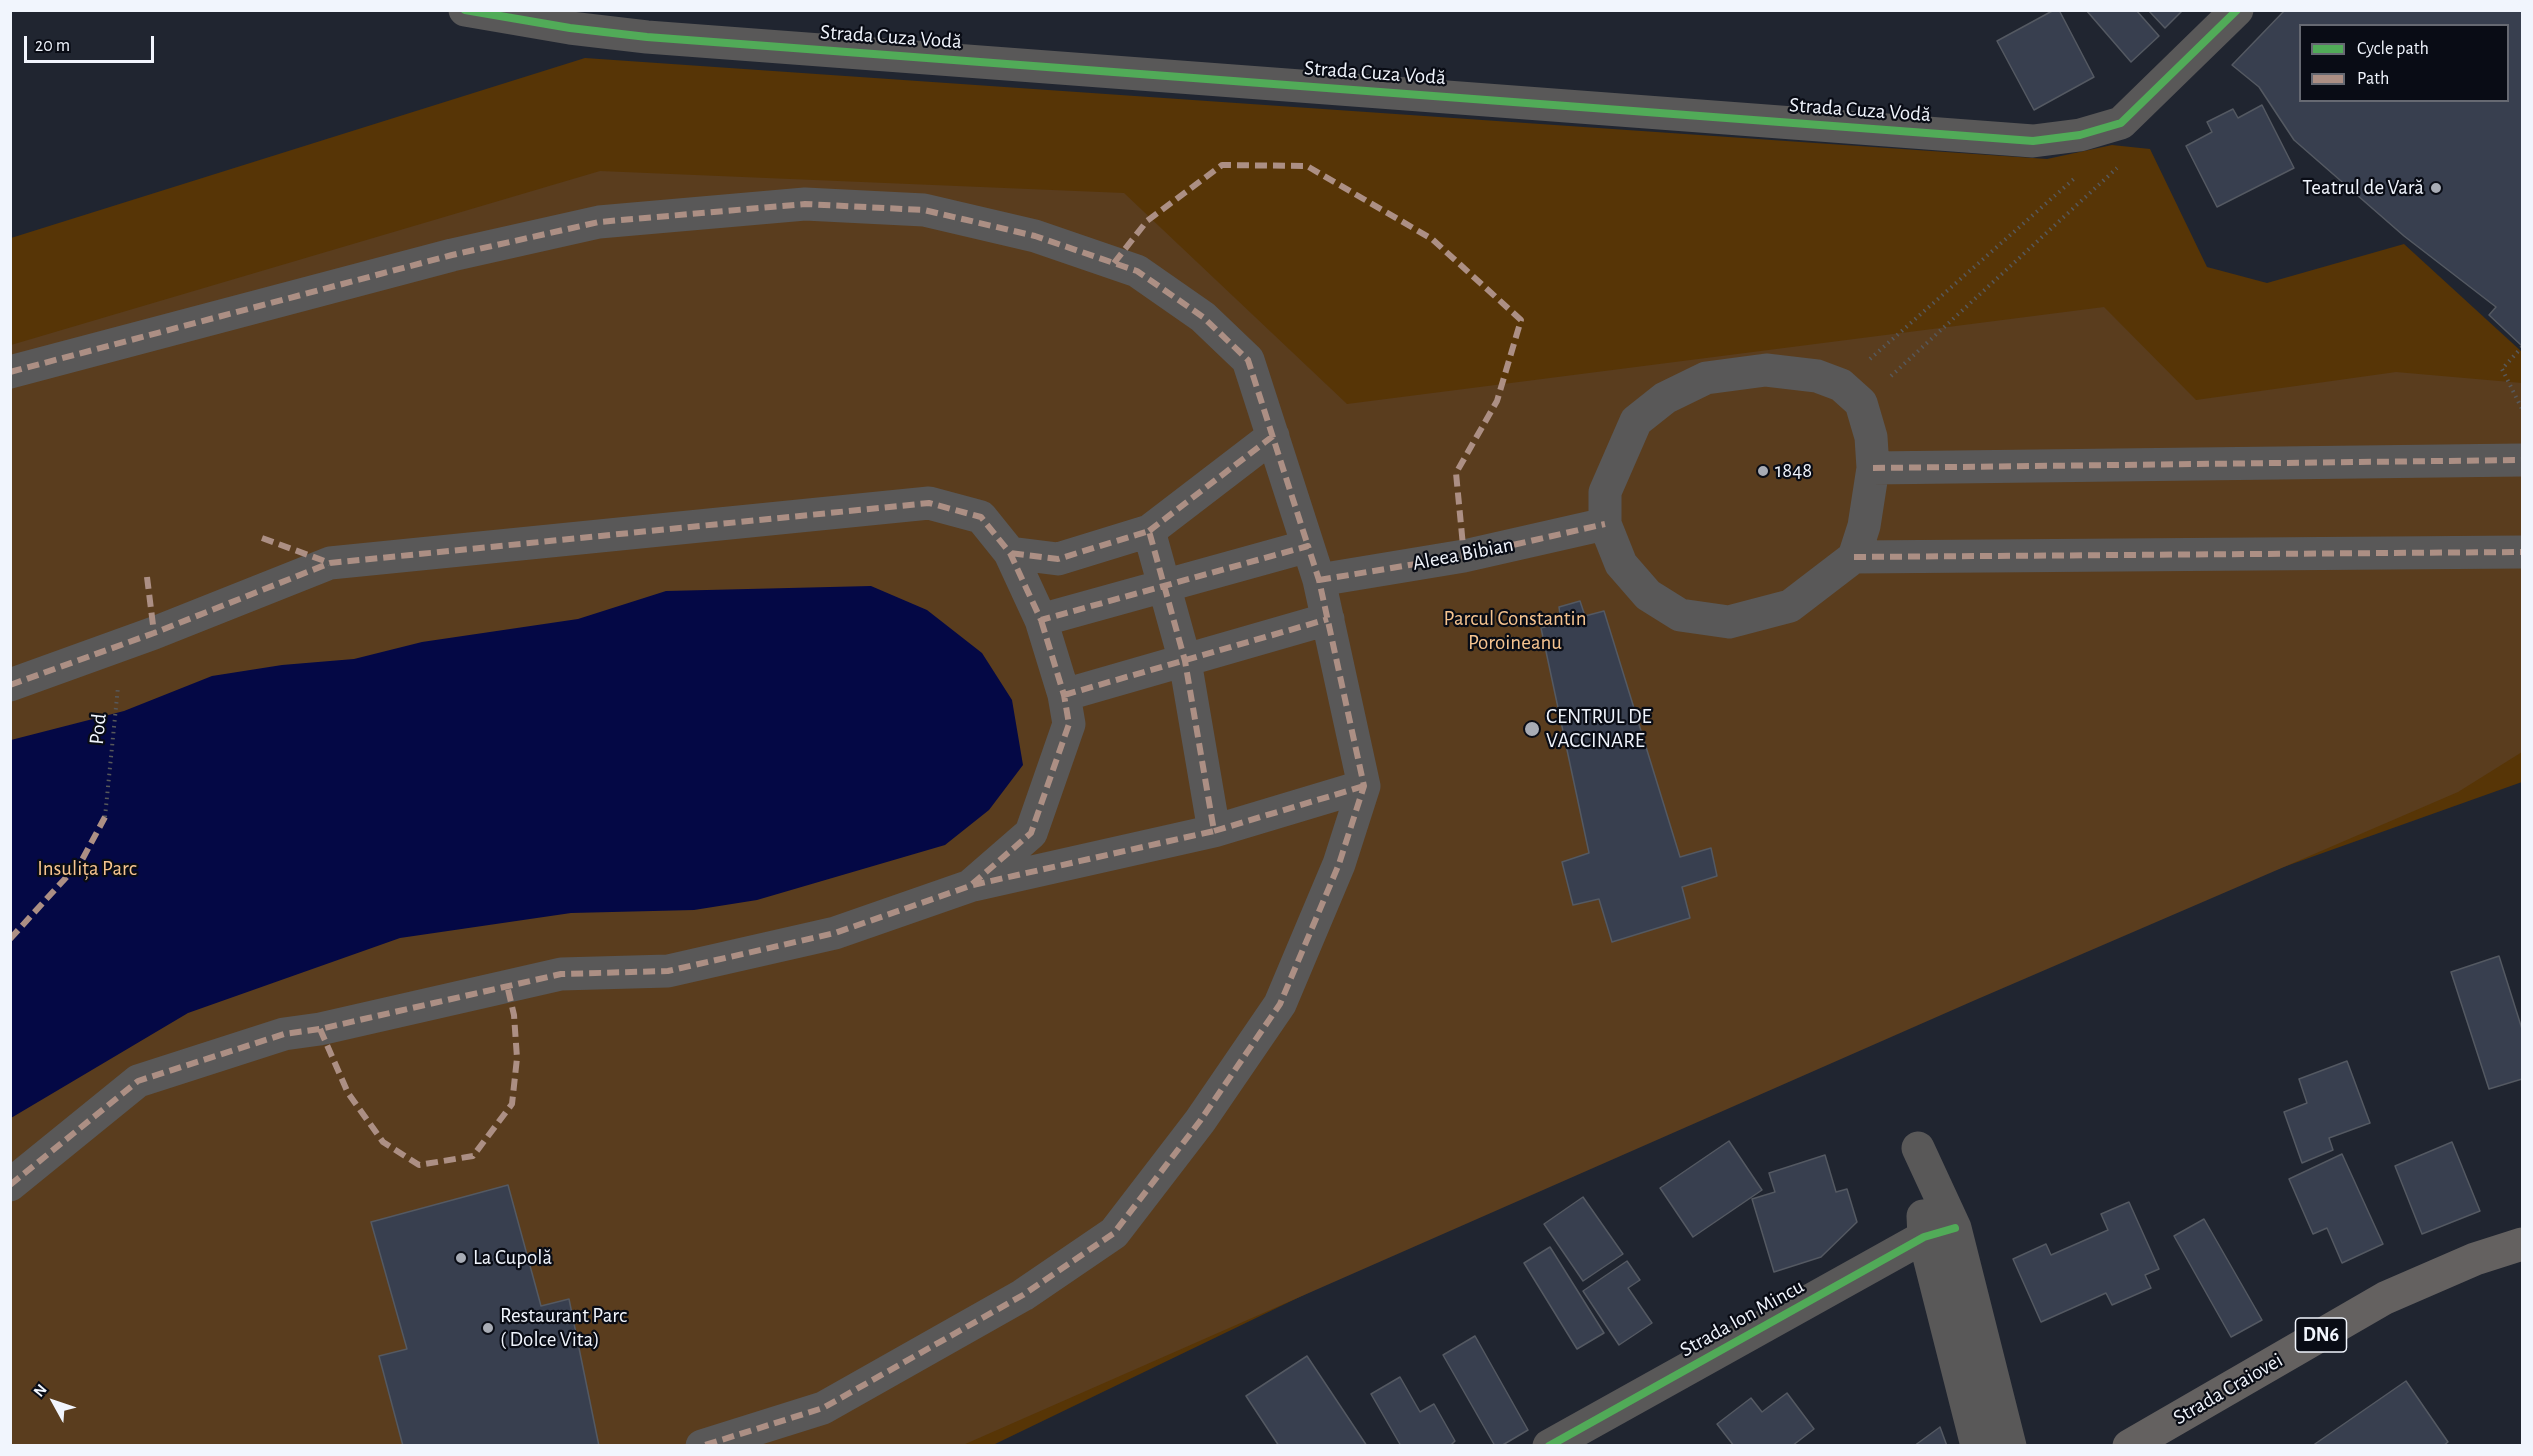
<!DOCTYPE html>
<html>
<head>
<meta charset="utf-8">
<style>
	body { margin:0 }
	#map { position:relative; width:2533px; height:1456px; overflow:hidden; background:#202530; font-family:"Alegreya Sans",sans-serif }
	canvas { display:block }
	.frame { position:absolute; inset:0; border:12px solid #f1f5fd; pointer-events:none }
	.legend { position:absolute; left:2299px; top:24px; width:210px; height:78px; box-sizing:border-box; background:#090c15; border:2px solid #666972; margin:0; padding:8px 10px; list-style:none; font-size:18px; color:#f1f5fd }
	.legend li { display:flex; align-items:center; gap:12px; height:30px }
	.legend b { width:30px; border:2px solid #666972 }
	.north { position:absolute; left:24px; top:1372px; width:60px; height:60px; -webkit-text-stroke:4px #090c15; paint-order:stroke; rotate:310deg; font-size:16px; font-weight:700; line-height:24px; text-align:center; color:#f1f5fd }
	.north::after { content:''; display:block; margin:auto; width:21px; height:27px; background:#f1f5fd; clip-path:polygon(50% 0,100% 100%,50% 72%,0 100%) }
	.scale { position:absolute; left:24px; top:36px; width:130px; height:27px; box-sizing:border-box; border:3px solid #f1f5fd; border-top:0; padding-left:8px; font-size:18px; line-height:21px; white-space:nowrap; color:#f1f5fd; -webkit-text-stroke:4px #090c15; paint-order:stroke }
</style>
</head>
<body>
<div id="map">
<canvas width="2533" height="1456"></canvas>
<div class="frame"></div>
<ul class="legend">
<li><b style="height:8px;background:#51ab58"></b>Cycle path</li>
<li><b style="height:8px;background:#ac8f84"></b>Path</li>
</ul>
<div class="north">N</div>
<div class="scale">20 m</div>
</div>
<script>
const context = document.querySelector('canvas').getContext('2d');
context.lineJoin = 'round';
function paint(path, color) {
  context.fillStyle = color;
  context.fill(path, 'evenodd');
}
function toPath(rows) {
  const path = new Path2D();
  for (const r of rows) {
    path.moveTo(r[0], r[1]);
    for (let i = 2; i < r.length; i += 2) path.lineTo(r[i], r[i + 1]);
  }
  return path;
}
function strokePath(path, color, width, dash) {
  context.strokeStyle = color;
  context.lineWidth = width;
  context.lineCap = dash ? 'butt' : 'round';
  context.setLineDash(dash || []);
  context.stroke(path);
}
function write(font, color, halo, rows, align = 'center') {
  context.font = font + ' "Alegreya Sans",sans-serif';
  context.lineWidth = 4.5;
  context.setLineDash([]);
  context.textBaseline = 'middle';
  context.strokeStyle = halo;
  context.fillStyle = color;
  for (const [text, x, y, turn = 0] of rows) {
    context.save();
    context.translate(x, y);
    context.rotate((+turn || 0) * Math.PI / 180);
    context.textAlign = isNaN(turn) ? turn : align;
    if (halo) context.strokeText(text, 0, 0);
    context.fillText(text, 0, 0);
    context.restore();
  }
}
paint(toPath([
	[585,58,2047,159,2112,145,2150,149,2207,267,2267,283,2404,244,2522,352,2522,782,1972,978,1372,1262,993,1445,11,1445,11,238]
]), '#573506');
paint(toPath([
	[600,171,1124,193,1347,404,2104,307,2196,400,2396,372,2522,383,2522,752,2458,792,1973,1001,963,1445,11,1446,11,345]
]), '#5a3d1e');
paint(toPath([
	[871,586,927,610,982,653,1012,700,1023,765,989,810,945,845,757,900,694,910,571,913,400,938,188,1013,11,1118,11,740,124,711,212,676,282,665,354,659,422,642,578,619,666,591]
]), '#040845');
const building = toPath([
	[2054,10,2059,10,2094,77,2034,110,1997,41,2054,10],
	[2086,10,2136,10,2159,36,2131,62,2086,10],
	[2148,10,2183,10,2165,28,2148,10],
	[2285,10,2522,11,2522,346,2489,315,2496,307,2404,236,2294,140,2259,87,2232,65,2285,10],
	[2300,26,2508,26,2508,100,2300,100,2300,26],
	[2262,105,2294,168,2217,207,2186,146,2212,132,2207,122,2233,109,2238,118,2262,105],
	[1580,601,1585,616,1604,611,1680,857,1711,848,1717,876,1682,887,1690,918,1612,942,1599,899,1573,905,1562,862,1589,853,1541,628,1561,623,1559,607,1580,601],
	[2499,956,2522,1029,2522,1079,2489,1089,2451,972,2499,956],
	[2347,1061,2370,1123,2329,1138,2333,1150,2302,1163,2284,1112,2307,1103,2299,1079,2347,1061],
	[1729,1141,1762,1190,1693,1237,1660,1188,1729,1141],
	[2452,1142,2480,1211,2422,1234,2395,1166,2452,1142],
	[2342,1154,2383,1244,2342,1263,2327,1228,2313,1234,2289,1179,2342,1154],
	[1825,1155,1836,1192,1847,1189,1857,1222,1821,1257,1774,1272,1752,1199,1775,1192,1769,1173,1825,1155],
	[508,1185,541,1306,569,1299,599,1446,403,1446,379,1356,407,1349,371,1222,508,1185],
	[1583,1197,1623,1254,1583,1281,1544,1224,1583,1197],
	[2129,1202,2159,1269,2145,1275,2151,1288,2112,1305,2106,1293,2041,1322,2013,1259,2046,1244,2051,1255,2108,1230,2101,1214,2129,1202],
	[2204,1219,2262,1320,2231,1337,2174,1236,2204,1219],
	[1550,1247,1604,1333,1577,1349,1524,1263,1550,1247],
	[1627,1261,1640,1280,1628,1288,1652,1323,1619,1345,1583,1291,1627,1261],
	[1475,1336,1528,1430,1501,1446,1495,1446,1443,1355,1475,1336],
	[1307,1356,1367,1446,1279,1446,1246,1396,1307,1356],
	[1400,1377,1420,1412,1434,1404,1455,1441,1450,1446,1401,1446,1371,1394,1400,1377],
	[2406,1381,2448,1442,2443,1446,2312,1446,2406,1381],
	[1787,1393,1814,1429,1792,1446,1734,1446,1717,1424,1751,1398,1762,1412,1787,1393],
	[1940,1427,1947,1446,1914,1446,1940,1427]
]);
paint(building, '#383f4f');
strokePath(building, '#545962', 1.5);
strokePath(toPath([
	[2522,347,2502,369,2522,409],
	[1870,359,2076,177],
	[1891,376,2117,168],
	[105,817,118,687]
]), '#57585a', 4, [1.5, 4.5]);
strokePath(toPath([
	[465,10,570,28,647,37,2033,141,2080,135,2121,123,2237,10],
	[1766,370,1817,376,1841,385,1861,403,1871,437,1873,468,1864,526,1854,557,1790,606,1729,622,1680,615,1648,595,1621,564,1605,524,1605,492,1636,421,1665,398,1706,378,1766,370],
	[10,372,452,255,599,222,805,204,924,210,1035,236,1137,271,1203,317,1248,360,1308,546],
	[1873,468,2522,460],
	[1149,531,1273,436],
	[1854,557,2522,552],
	[1319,580,1464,556,1605,524],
	[10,685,154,633,330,563,929,503,981,517,1010,553,1041,620,1308,546,1319,580,1364,786,1339,864,1280,1004,1200,1121,1114,1233,1023,1295,823,1408,702,1446],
	[1064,695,1328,619],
	[1214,831,1364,786],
	[974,885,1214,831,1185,661,1149,531,1058,559,1010,553],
	[1918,1148,1955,1228,2010,1446],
	[10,1185,138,1081,284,1034,320,1029,561,974,668,971,835,933,970,886,1031,833,1069,724,1064,695,1041,620],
	[1923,1216,1924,1237,1977,1446],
	[1549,1446,1924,1237,1955,1228]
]), '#595858', 33);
strokePath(toPath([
	[2129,1446,2385,1298,2475,1259,2522,1244]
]), '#646160', 33);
strokePath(toPath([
	[1114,263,1147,221,1222,165,1307,166,1432,239,1521,320,1497,401,1456,473,1464,556],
	[10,372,452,255,599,222,805,204,924,210,1035,236,1137,271,1203,317,1248,360,1308,546],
	[1873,468,2522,460],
	[1149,531,1273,436],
	[262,538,330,563],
	[1854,557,2522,552],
	[147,577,154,633],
	[1319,580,1464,556,1605,524],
	[10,685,154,633,330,563,929,503,981,517,1010,553,1041,620,1308,546,1319,580,1364,786,1339,864,1280,1004,1200,1121,1114,1233,1023,1295,823,1408,702,1446],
	[1064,695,1328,619],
	[1214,831,1364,786],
	[973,885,1214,831,1185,661,1149,531,1058,559,1010,553],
	[10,939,82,860,105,817],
	[320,1029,348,1093,383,1142,419,1165,473,1156,512,1104,517,1058,514,1015,507,985],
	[10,1185,138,1081,284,1034,320,1029,561,974,668,971,835,933,970,886,1031,833,1069,724,1064,695,1041,620]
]), '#ac8f84', 6, [12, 6]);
strokePath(toPath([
	[465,10,570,28,647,37,2033,141,2080,135,2121,123,2237,10],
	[1549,1446,1924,1237,1955,1228]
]), '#51ab58', 8);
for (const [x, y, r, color] of [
	[2436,188,6,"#a8acb5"],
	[1763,471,6,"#a8acb5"],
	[1532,729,8,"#a8acb5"],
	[461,1258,6,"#a8acb5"],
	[488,1328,6,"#a8acb5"]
]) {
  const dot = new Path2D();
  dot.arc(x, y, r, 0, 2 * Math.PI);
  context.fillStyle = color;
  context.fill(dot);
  strokePath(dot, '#090c15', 2);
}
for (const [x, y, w] of [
	[2321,1335,51]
]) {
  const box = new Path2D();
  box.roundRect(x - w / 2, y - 17, w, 34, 4.5);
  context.fillStyle = '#090c15';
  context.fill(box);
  strokePath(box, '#f1f5fd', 1.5);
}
write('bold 20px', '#f1f5fd', null, [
	["DN6",2321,1335]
]);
write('21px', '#f1f5fd', '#090c15', [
	["Strada Cuza Vodă",891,37,4],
	["Strada Cuza Vodă",1375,73,4],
	["Strada Cuza Vodă",1860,110,4],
	["Aleea Bibian",1463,554,-11],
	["Pod",98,729,-84],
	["Strada Ion Mincu",1742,1318,-29],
	["Strada Craiovei",2228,1389,-30]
]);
write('21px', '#f1f5fd', '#090c15', [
	["Teatrul de Vară",2424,188,"right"],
	["1848",1775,471],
	["CENTRUL DE",1546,717],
	["VACCINARE",1546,741],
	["La Cupolă",473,1258],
	["Restaurant Parc",500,1316],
	["( Dolce Vita)",500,1340]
], 'left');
write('21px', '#f6c490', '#090c15', [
	["Parcul Constantin",1515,619],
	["Poroineanu",1515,643],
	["Insulița Parc",87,869]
]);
</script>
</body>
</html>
